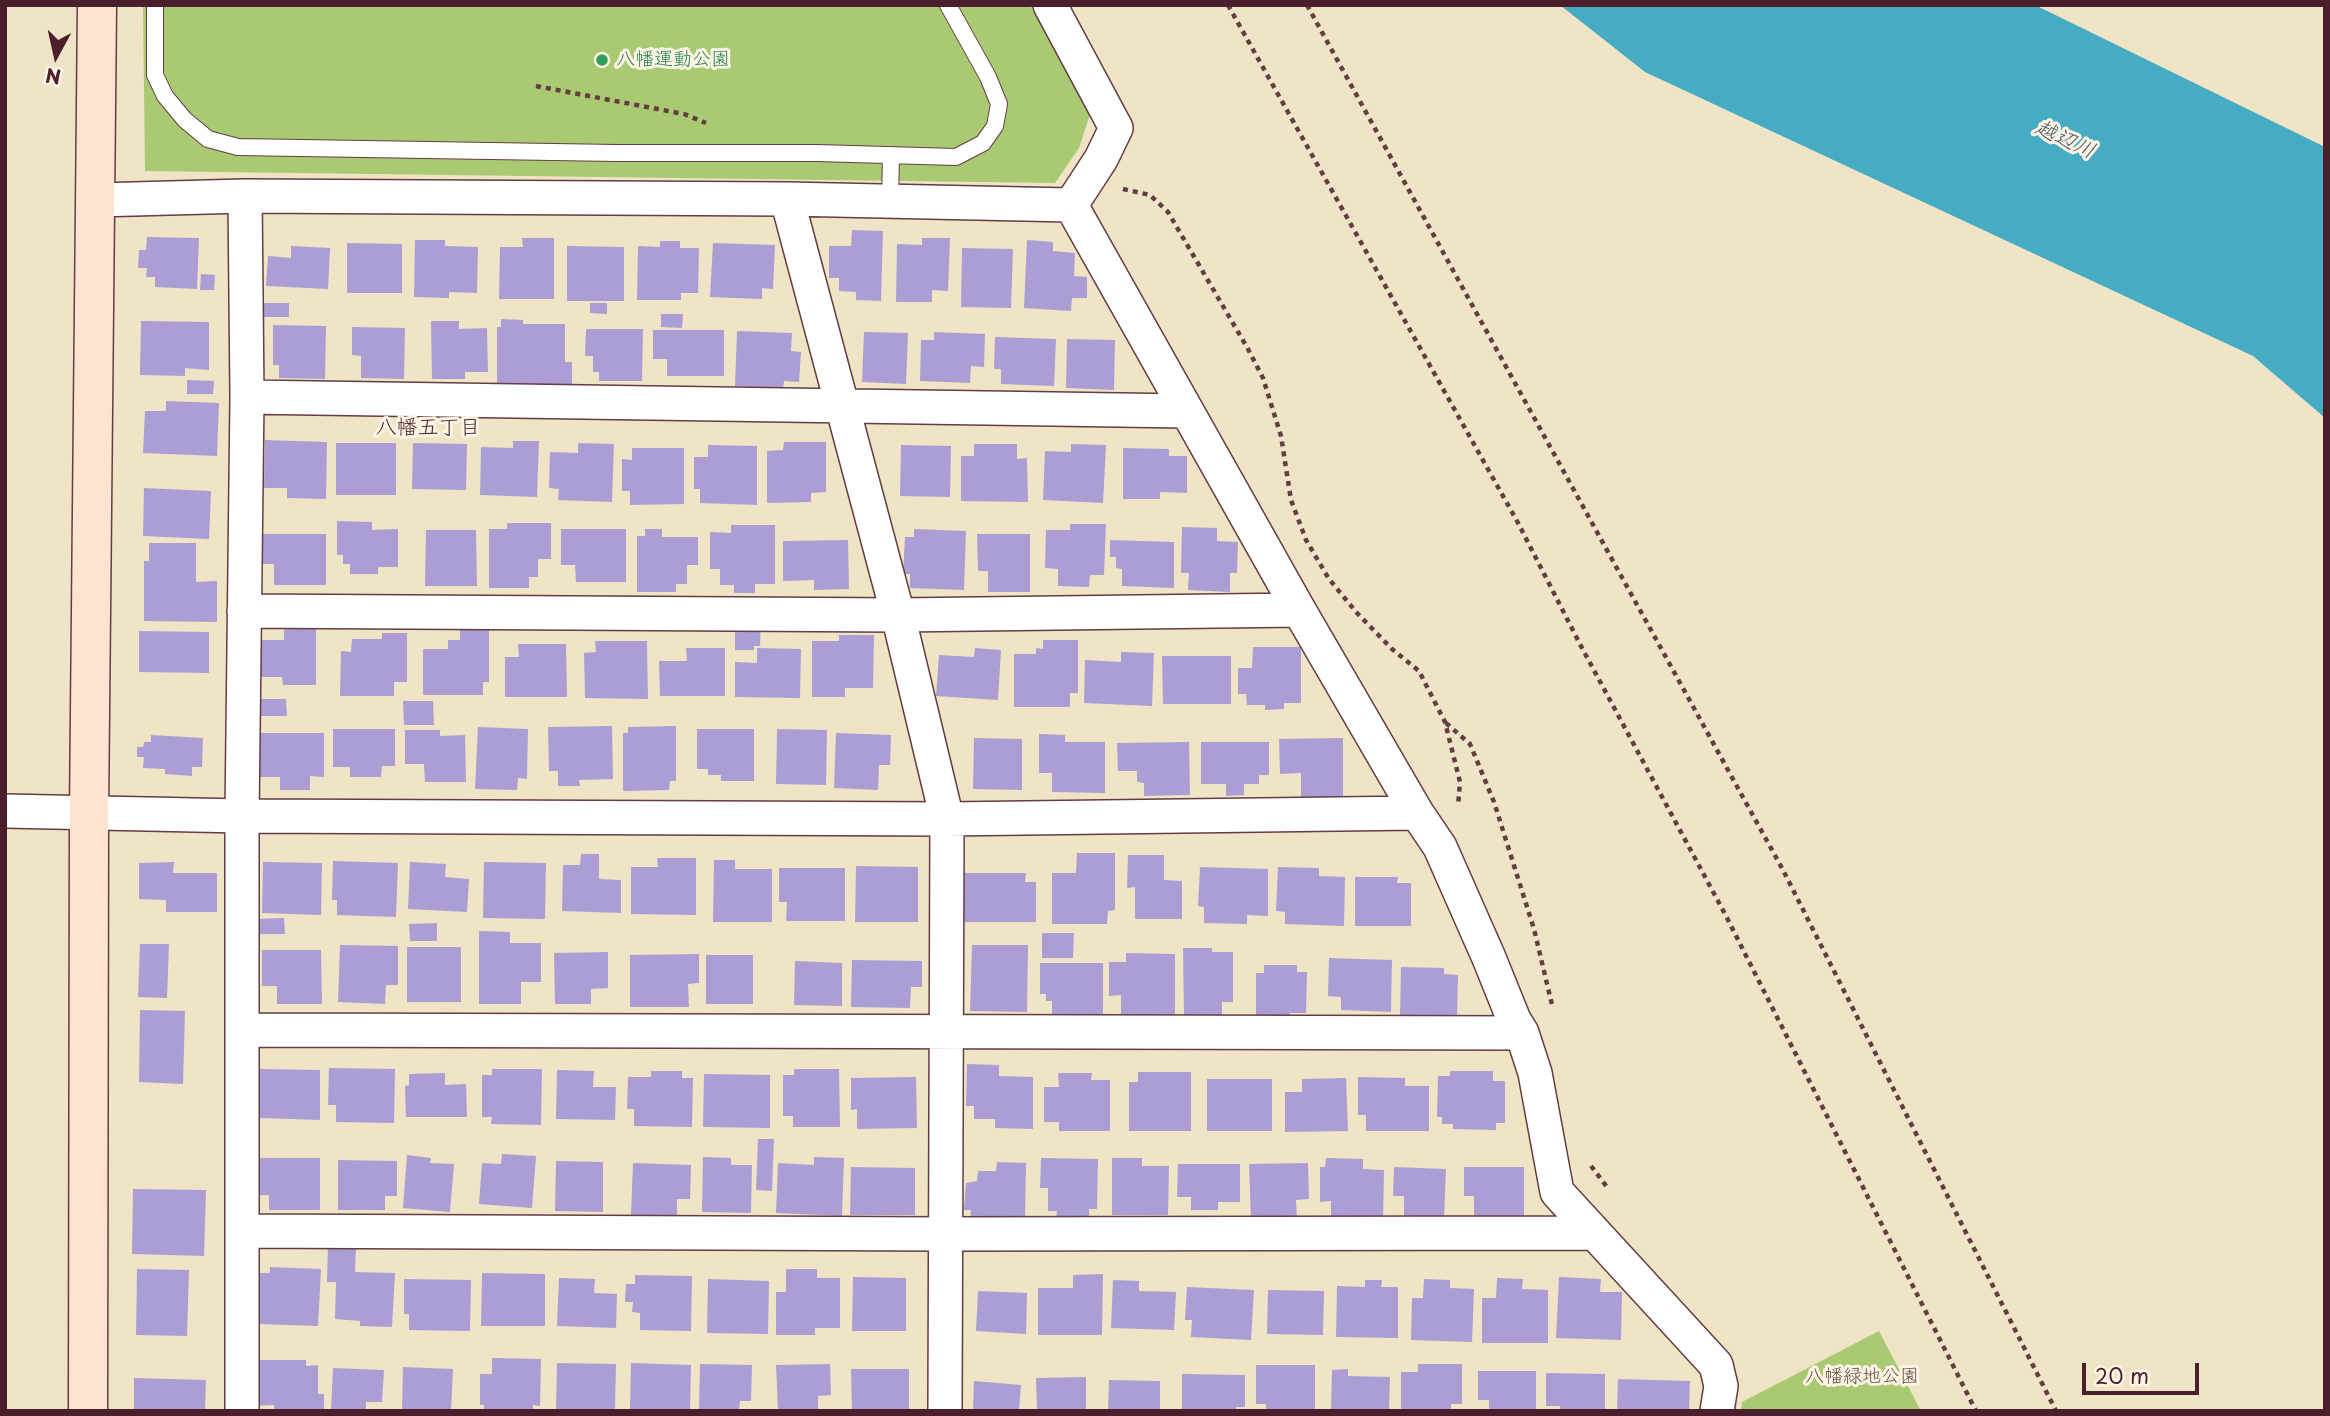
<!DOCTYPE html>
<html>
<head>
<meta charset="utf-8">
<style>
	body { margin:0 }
	#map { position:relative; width:2330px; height:1416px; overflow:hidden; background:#efe5c6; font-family:"Playpen Sans",sans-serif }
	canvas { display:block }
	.frame { position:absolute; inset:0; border:7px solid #4a1f2b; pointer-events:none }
	.north { position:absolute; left:21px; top:21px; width:70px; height:70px; -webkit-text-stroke:5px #fcf5e5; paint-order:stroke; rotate:188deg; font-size:19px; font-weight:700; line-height:28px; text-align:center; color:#4a1f2b }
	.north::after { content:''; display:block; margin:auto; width:24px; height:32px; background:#4a1f2b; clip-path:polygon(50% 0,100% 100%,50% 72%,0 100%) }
	.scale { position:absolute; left:2082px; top:1363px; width:117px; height:32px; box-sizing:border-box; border:4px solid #4a1f2b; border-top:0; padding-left:9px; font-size:21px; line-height:24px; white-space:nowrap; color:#4a1f2b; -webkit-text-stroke:5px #fcf5e5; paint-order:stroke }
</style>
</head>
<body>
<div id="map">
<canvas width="2330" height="1416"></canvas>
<div class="frame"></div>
<div class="north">N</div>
<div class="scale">20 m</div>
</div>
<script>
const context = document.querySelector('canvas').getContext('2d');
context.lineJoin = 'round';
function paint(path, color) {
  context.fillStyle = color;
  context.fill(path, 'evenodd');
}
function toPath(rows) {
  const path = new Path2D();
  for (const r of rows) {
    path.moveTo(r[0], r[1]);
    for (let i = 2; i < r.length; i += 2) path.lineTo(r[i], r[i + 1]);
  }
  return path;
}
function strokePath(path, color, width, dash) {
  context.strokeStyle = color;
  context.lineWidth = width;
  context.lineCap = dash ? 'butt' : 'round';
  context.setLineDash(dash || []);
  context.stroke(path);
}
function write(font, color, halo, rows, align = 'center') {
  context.font = font + ' "Playpen Sans","Klee One",sans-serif';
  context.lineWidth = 6;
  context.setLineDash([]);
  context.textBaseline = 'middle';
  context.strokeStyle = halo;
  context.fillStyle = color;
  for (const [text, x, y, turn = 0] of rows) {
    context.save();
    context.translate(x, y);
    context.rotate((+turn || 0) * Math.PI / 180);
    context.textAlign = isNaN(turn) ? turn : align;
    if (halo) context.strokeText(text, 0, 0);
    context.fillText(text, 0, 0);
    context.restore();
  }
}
paint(toPath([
	[143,5,1030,5,1090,114,1079,148,1055,183,145,171],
	[1879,1331,1921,1411,1741,1411,1742,1402]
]), '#a9ca72');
paint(toPath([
	[1560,5,2035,5,2325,147,2325,418,2253,356,1645,72]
]), '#45acc4');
paint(toPath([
	[852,230,883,231,881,301,856,300,856,292,839,291,839,278,829,278,829,246,851,246],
	[147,237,199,238,197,289,155,287,155,277,146,277,147,268,138,268,139,250,146,250],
	[522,238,554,238,554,299,499,299,500,247,523,247],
	[922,238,950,238,948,291,932,290,932,302,896,302,897,244,922,245],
	[415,240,445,240,445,246,478,247,477,293,449,292,449,298,414,297],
	[1027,240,1053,242,1053,251,1075,253,1074,276,1087,277,1087,298,1072,298,1071,311,1024,308],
	[660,241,680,241,680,248,699,248,698,293,681,293,681,300,637,300,638,246,660,247],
	[347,243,402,244,402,293,347,293],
	[713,243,775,245,773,289,762,288,762,299,710,297],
	[291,246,330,248,328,289,266,286,268,256,291,258],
	[567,246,624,247,624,301,567,301],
	[962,248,1013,249,1011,308,961,307],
	[201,274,215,275,214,290,200,290],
	[260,303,289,303,289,317,260,317],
	[590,303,607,303,607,314,590,313],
	[661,314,683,314,682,328,661,327],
	[501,319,523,320,523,324,565,324,565,362,572,362,572,390,555,390,554,384,497,384,497,327,501,327],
	[141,321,209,322,209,370,185,368,185,376,140,375],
	[431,321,459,321,459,329,487,328,488,372,465,372,465,379,432,379],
	[273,325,326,326,325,379,279,378,279,365,273,365],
	[352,327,405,328,404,379,361,378,361,356,352,355],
	[586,329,643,329,642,381,599,381,599,372,593,372,593,356,585,356],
	[653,330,724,330,724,376,667,376,667,359,653,359],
	[737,331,792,333,791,351,801,352,799,382,784,381,783,389,735,386],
	[864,332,908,333,906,384,862,382],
	[934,332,985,334,984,367,971,366,970,383,920,381,921,340,934,340],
	[995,337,1056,339,1054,386,1001,384,1001,369,994,369],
	[1067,339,1115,340,1114,390,1066,388],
	[187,380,214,381,213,394,187,394],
	[166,401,219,403,217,456,143,453,145,411,166,411],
	[265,440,327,442,326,499,287,498,287,488,264,488],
	[513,441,539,441,537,497,480,495,481,447,513,448],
	[784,442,826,442,826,492,811,493,811,502,767,503,767,451,783,450],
	[336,443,396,443,396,495,336,495],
	[413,443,467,444,466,490,412,489],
	[578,443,614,444,612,502,558,500,559,489,549,488,550,452,578,453],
	[974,444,1017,444,1017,459,1027,458,1028,502,961,501,961,456,974,456],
	[1071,444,1106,445,1103,503,1043,500,1045,451,1071,452],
	[708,445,757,446,757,505,700,503,700,489,694,489,694,457,708,457],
	[901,445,951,446,950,497,900,496],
	[632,448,684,448,684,504,630,505,630,491,622,491,622,459,632,460],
	[1123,448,1169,449,1169,456,1187,456,1187,493,1160,492,1160,499,1123,499],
	[144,488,211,491,209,539,143,536],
	[337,521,372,522,372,530,398,529,398,567,378,567,378,574,350,574,350,564,343,564,343,555,337,555],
	[507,523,551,523,551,559,538,559,538,577,529,577,529,588,489,588,489,529,507,529],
	[1070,524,1106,524,1104,575,1090,575,1089,587,1058,586,1058,569,1045,568,1046,530,1070,530],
	[731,525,775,525,775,584,755,584,755,593,734,593,734,585,720,585,720,569,710,569,710,532,731,533],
	[1182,527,1217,528,1217,541,1238,542,1237,573,1230,573,1230,592,1188,590,1189,573,1181,573],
	[561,529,626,529,626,582,576,582,575,565,561,565],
	[645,529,662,529,662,537,698,537,698,565,687,565,687,584,676,584,676,592,637,592,637,536,645,536],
	[914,529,966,531,964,590,910,588,910,574,903,574,905,537,914,537],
	[426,530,476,530,477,586,425,586],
	[263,534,326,534,326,585,274,585,274,564,263,564],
	[977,534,1030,534,1030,592,988,592,988,571,978,571],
	[848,540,849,589,814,590,814,580,783,581,783,541],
	[1110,540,1174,542,1174,588,1122,586,1122,569,1116,568,1116,557,1110,557],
	[149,543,196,543,196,582,217,581,217,622,144,621,144,561,149,561],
	[735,621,761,621,760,646,754,646,754,650,735,650],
	[489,625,489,682,483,682,483,695,423,695,423,649,448,649,448,640,460,640,460,628],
	[284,627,316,627,316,685,283,685,282,677,255,677,255,640,284,640],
	[139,631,209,632,209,673,139,672],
	[382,633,407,633,407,682,394,682,394,696,340,696,341,651,351,652,352,639,382,639],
	[839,635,874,635,873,688,845,688,845,697,812,697,812,641,839,641],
	[1043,640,1078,640,1078,693,1070,693,1070,707,1014,707,1014,654,1036,654,1036,648,1043,649],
	[595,641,647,641,648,699,585,698,584,653,596,652],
	[518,644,566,644,567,697,505,697,505,657,519,657],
	[1253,647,1301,647,1301,703,1284,703,1284,709,1265,710,1265,705,1247,705,1246,694,1238,694,1238,668,1252,668],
	[686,648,725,648,725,696,660,696,659,661,687,661],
	[757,648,801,649,800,698,735,697,735,662,757,663],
	[975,648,1001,650,998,700,936,696,939,655,974,657],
	[1121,652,1154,653,1152,706,1084,703,1085,660,1121,662],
	[1162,656,1231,656,1231,704,1163,704],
	[255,699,286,699,287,716,256,716],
	[403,701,433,701,434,725,404,725],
	[612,726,613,779,579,780,580,786,558,786,558,771,549,771,548,727],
	[676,726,676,781,670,781,669,790,623,791,623,733,628,733,628,727],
	[478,727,528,729,527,779,518,778,517,790,475,789],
	[333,729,395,729,395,766,382,766,381,777,350,777,350,767,333,767],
	[697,729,754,729,754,781,721,781,721,775,708,775,708,769,697,769],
	[777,729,827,730,826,785,776,784],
	[405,730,440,730,440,736,465,735,466,782,425,782,424,764,405,764],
	[259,733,324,733,324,777,310,776,310,790,280,790,280,777,259,777],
	[836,733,891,735,890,765,879,765,878,790,834,788],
	[1039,734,1065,735,1065,742,1105,742,1105,793,1052,792,1052,773,1039,773],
	[151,735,203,738,202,767,192,767,192,776,165,774,165,769,143,768,144,757,137,757,137,747,143,747,144,742,151,742],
	[974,738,1022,739,1022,790,973,789],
	[1343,738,1343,797,1301,797,1301,773,1280,774,1279,739],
	[1189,742,1190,795,1144,796,1144,783,1137,782,1137,771,1118,771,1117,743],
	[1201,742,1269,742,1269,775,1259,775,1259,784,1244,784,1244,795,1226,796,1226,784,1201,784],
	[1077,853,1115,853,1115,910,1108,911,1107,924,1052,924,1052,873,1076,873],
	[581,854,599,854,599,879,621,880,621,913,562,911,563,865,580,865],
	[1128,855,1164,855,1164,880,1182,881,1182,919,1135,919,1135,887,1127,888],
	[657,858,696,858,696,915,631,914,631,867,658,867],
	[714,860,735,860,735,869,772,869,772,922,713,922],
	[333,861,398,863,396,917,337,915,337,900,332,900],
	[174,862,173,873,217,873,217,912,166,912,166,900,139,899,139,863],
	[263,862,322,863,321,915,262,913],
	[410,862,446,864,445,877,469,879,467,912,408,909],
	[484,862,546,863,545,919,483,918],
	[856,866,918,867,918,922,855,922],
	[1200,867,1268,869,1268,916,1247,915,1247,924,1204,923,1204,907,1198,906],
	[1278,867,1319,868,1319,876,1345,877,1344,926,1285,924,1285,912,1276,911],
	[779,868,845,868,845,921,786,921,787,902,779,902],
	[964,873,1026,873,1025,882,1036,882,1036,922,964,922],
	[1355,877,1398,877,1397,883,1411,883,1411,926,1355,926],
	[284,918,285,934,256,934,255,919],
	[437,923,437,941,410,941,409,924],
	[479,931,510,932,510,943,541,943,541,982,521,982,521,1004,479,1004],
	[1042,933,1074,933,1073,958,1042,958],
	[140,944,169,944,167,998,138,997],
	[340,945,398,946,398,985,386,985,385,1004,338,1002],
	[972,945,1028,945,1027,1012,970,1011],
	[407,947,461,947,461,1002,407,1002],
	[1183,948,1212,948,1212,952,1233,952,1233,1002,1222,1002,1222,1015,1184,1016],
	[262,950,321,950,322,1004,277,1004,277,986,262,986],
	[608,952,608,988,591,989,591,1004,555,1004,554,953],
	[1126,953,1175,954,1175,1015,1121,1015,1121,995,1109,996,1109,962,1126,962],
	[699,954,699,983,688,984,689,1007,630,1007,630,955],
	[706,955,753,955,753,1004,706,1004],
	[1329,958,1392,960,1391,1012,1341,1010,1341,997,1328,996],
	[852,960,922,961,922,987,911,987,910,1008,851,1007],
	[795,961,842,963,842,1006,794,1005],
	[1040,963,1103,963,1103,1016,1052,1016,1052,1001,1046,1001,1046,994,1040,994],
	[1264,965,1297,965,1297,972,1307,972,1306,1013,1290,1013,1290,1018,1256,1018,1256,973,1264,973],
	[1401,967,1444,968,1444,974,1458,975,1457,1017,1400,1015],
	[140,1010,185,1011,183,1084,139,1082],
	[967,1064,999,1065,999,1076,1033,1077,1033,1129,995,1128,995,1119,974,1119,974,1106,966,1106],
	[329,1068,395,1069,394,1123,336,1122,336,1105,328,1105],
	[260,1069,320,1070,320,1120,260,1118],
	[492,1069,542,1069,541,1125,491,1124,492,1117,482,1117,482,1075,492,1075],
	[794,1069,839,1069,840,1127,793,1127,793,1116,783,1116,783,1075,794,1075],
	[557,1070,594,1071,593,1087,616,1087,615,1120,556,1119],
	[651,1071,682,1071,682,1078,693,1078,692,1127,634,1126,634,1109,627,1109,628,1077,651,1077],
	[1450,1071,1493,1071,1493,1081,1505,1081,1505,1123,1496,1123,1496,1130,1453,1129,1453,1124,1442,1124,1442,1117,1437,1117,1438,1076,1450,1076],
	[1138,1072,1191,1072,1191,1131,1129,1131,1129,1082,1138,1082],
	[445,1073,445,1085,466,1084,467,1117,406,1117,405,1086,409,1085,409,1074],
	[1058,1073,1092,1073,1091,1080,1110,1080,1110,1131,1059,1131,1059,1122,1044,1122,1044,1087,1059,1087],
	[704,1074,770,1075,770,1128,703,1127],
	[916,1077,917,1128,857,1129,857,1109,851,1110,851,1078],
	[1358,1077,1405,1078,1405,1086,1429,1086,1429,1131,1366,1131,1366,1115,1358,1115],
	[1346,1078,1348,1131,1285,1132,1285,1092,1302,1092,1302,1079],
	[1207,1079,1272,1079,1272,1131,1207,1131],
	[758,1139,774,1139,772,1191,756,1190],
	[502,1154,536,1156,532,1208,479,1204,482,1163,501,1164],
	[407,1155,431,1158,430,1163,454,1164,450,1212,403,1208],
	[703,1157,731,1158,731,1165,752,1165,751,1213,702,1212],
	[814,1157,844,1158,842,1216,776,1213,778,1163,814,1165],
	[257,1158,320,1158,320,1210,269,1210,269,1195,258,1195],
	[1041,1158,1098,1159,1097,1209,1089,1209,1089,1221,1056,1220,1057,1211,1048,1211,1048,1188,1040,1188],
	[1112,1158,1142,1158,1142,1166,1169,1166,1168,1215,1112,1215],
	[1326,1158,1363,1159,1363,1169,1384,1170,1383,1223,1331,1222,1331,1201,1320,1202,1320,1167,1325,1167],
	[338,1160,397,1161,397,1196,385,1196,385,1210,338,1210],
	[556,1161,603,1162,603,1212,555,1211],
	[997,1162,1026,1163,1025,1221,970,1220,971,1210,964,1210,966,1183,977,1181,978,1171,996,1171],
	[633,1163,691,1165,690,1199,677,1199,677,1216,631,1215],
	[1308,1163,1309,1199,1296,1200,1297,1220,1251,1220,1249,1164],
	[1178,1164,1240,1164,1240,1202,1218,1202,1218,1210,1191,1210,1191,1197,1177,1197],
	[851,1167,915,1168,915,1215,850,1215],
	[1394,1167,1446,1169,1444,1219,1404,1218,1404,1196,1393,1196],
	[1464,1167,1524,1167,1524,1218,1474,1228,1474,1196,1464,1196],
	[133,1189,206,1190,204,1256,132,1254],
	[328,1245,356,1246,355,1272,395,1273,392,1327,360,1326,360,1321,335,1319,336,1282,327,1282],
	[270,1267,321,1269,318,1326,259,1324,260,1306,253,1306,254,1273,270,1273],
	[137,1269,189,1270,187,1336,136,1335],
	[786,1269,817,1269,817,1278,840,1278,840,1328,815,1328,815,1335,776,1335,776,1292,786,1292],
	[482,1273,545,1274,545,1326,481,1326],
	[1103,1274,1102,1335,1038,1335,1038,1288,1073,1288,1073,1275],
	[635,1275,692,1276,691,1331,640,1330,640,1313,632,1312,633,1302,625,1302,626,1284,635,1284],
	[853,1277,906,1278,906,1331,852,1331],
	[1559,1277,1601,1279,1600,1292,1622,1292,1621,1340,1556,1338],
	[559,1278,595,1279,594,1293,617,1294,616,1328,557,1326],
	[1497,1278,1523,1279,1522,1289,1548,1290,1548,1343,1482,1343,1482,1298,1496,1298],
	[404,1279,471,1280,470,1331,409,1330,409,1314,404,1314],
	[708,1279,769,1281,768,1334,707,1333],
	[1424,1279,1450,1280,1450,1288,1474,1289,1472,1342,1411,1340,1412,1298,1423,1298],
	[1113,1280,1139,1281,1139,1291,1176,1292,1174,1330,1111,1328],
	[1365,1280,1382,1280,1381,1287,1398,1287,1398,1338,1336,1337,1337,1286,1365,1287],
	[1187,1287,1254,1290,1251,1340,1191,1337,1192,1320,1185,1320],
	[1268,1290,1324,1291,1323,1335,1267,1334],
	[978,1291,1027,1293,1026,1334,976,1331],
	[492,1358,541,1359,540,1406,533,1405,533,1411,484,1411,484,1405,480,1405,480,1374,492,1374],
	[253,1360,306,1360,306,1366,318,1365,318,1394,324,1394,324,1411,274,1411,274,1405,253,1406],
	[557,1363,616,1364,615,1411,556,1411],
	[631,1363,691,1365,690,1411,630,1411],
	[700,1364,752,1365,751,1401,740,1401,739,1411,699,1411],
	[830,1364,831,1395,818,1396,818,1411,778,1411,776,1365],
	[1418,1364,1462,1364,1462,1404,1451,1404,1451,1411,1401,1411,1401,1372,1418,1372],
	[1256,1365,1315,1365,1315,1411,1266,1411,1266,1404,1256,1404],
	[403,1367,453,1369,451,1411,402,1411],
	[333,1368,384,1370,382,1402,366,1402,366,1411,331,1411],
	[851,1369,909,1369,909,1411,852,1411],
	[1348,1369,1348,1376,1390,1377,1389,1411,1331,1411,1332,1370],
	[1478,1371,1536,1371,1536,1411,1489,1411,1489,1400,1478,1400],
	[1546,1373,1605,1374,1605,1411,1560,1411,1560,1406,1546,1406],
	[1182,1374,1245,1375,1245,1407,1236,1407,1236,1411,1182,1411],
	[1086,1377,1086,1411,1037,1411,1036,1378],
	[134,1378,206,1380,205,1411,134,1411],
	[1618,1379,1690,1381,1689,1411,1617,1411],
	[1109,1380,1160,1381,1160,1411,1108,1411],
	[974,1381,1021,1385,1019,1411,973,1411]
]), '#ac9dd4');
const lane = toPath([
	[155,5,155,75,165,96,185,120,208,139,238,147,616,153,817,153,956,157,983,143,995,126,999,104,988,77,948,5],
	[890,201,891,155]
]);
const street = toPath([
	[1050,5,1116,128,1101,159,1071,205],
	[787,199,898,615,947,819,945,1411],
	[96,200,245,196,787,199,1071,205,1299,610,1417,813,1440,847,1489,958,1514,1020,1522,1033,1535,1073,1557,1192,1716,1365,1721,1386,1717,1411],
	[247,397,1187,411],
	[244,611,898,615,1299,610],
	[5,811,242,816,947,819,1417,813],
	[242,1030,1522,1033],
	[242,1231,946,1234,1594,1233],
	[242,1411,242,816,247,397,245,196]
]);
const secondary = toPath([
	[88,1411,89,812,97,5]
]);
strokePath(lane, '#633d42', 18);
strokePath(street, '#633d42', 36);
strokePath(secondary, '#633d42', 41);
strokePath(toPath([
	[1228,5,1517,521,1582,648,1725,914,1976,1411],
	[1307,5,1783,870,2056,1411],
	[536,86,684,114,706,123],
	[1123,189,1150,195,1168,212,1248,349,1263,378,1281,436,1291,500,1306,540,1329,579,1357,613,1392,649,1419,671,1445,722,1460,782,1458,806],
	[1446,723,1470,744,1494,802,1534,929,1553,1009],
	[1591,1166,1607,1187]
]), '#633d42', 4.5, [5, 5]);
strokePath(lane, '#fff', 16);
strokePath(street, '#fff', 33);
strokePath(secondary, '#fde4d1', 38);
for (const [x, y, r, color] of [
	[602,60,7,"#2e9e5b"]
]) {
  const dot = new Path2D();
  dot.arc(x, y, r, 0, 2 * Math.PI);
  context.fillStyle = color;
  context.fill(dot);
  strokePath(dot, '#fcf5e5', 2.5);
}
write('19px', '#27864d', '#fcf5e5', [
	["八幡運動公園",616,60]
], 'left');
write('19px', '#665240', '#fcf5e5', [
	["八幡緑地公園",1862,1377]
]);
write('italic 21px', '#485768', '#fcf5e5', [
	["越辺川",2065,140,25]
]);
write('21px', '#4a1f2b', '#fcf5e5', [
	["八幡五丁目",428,428]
]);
</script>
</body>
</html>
